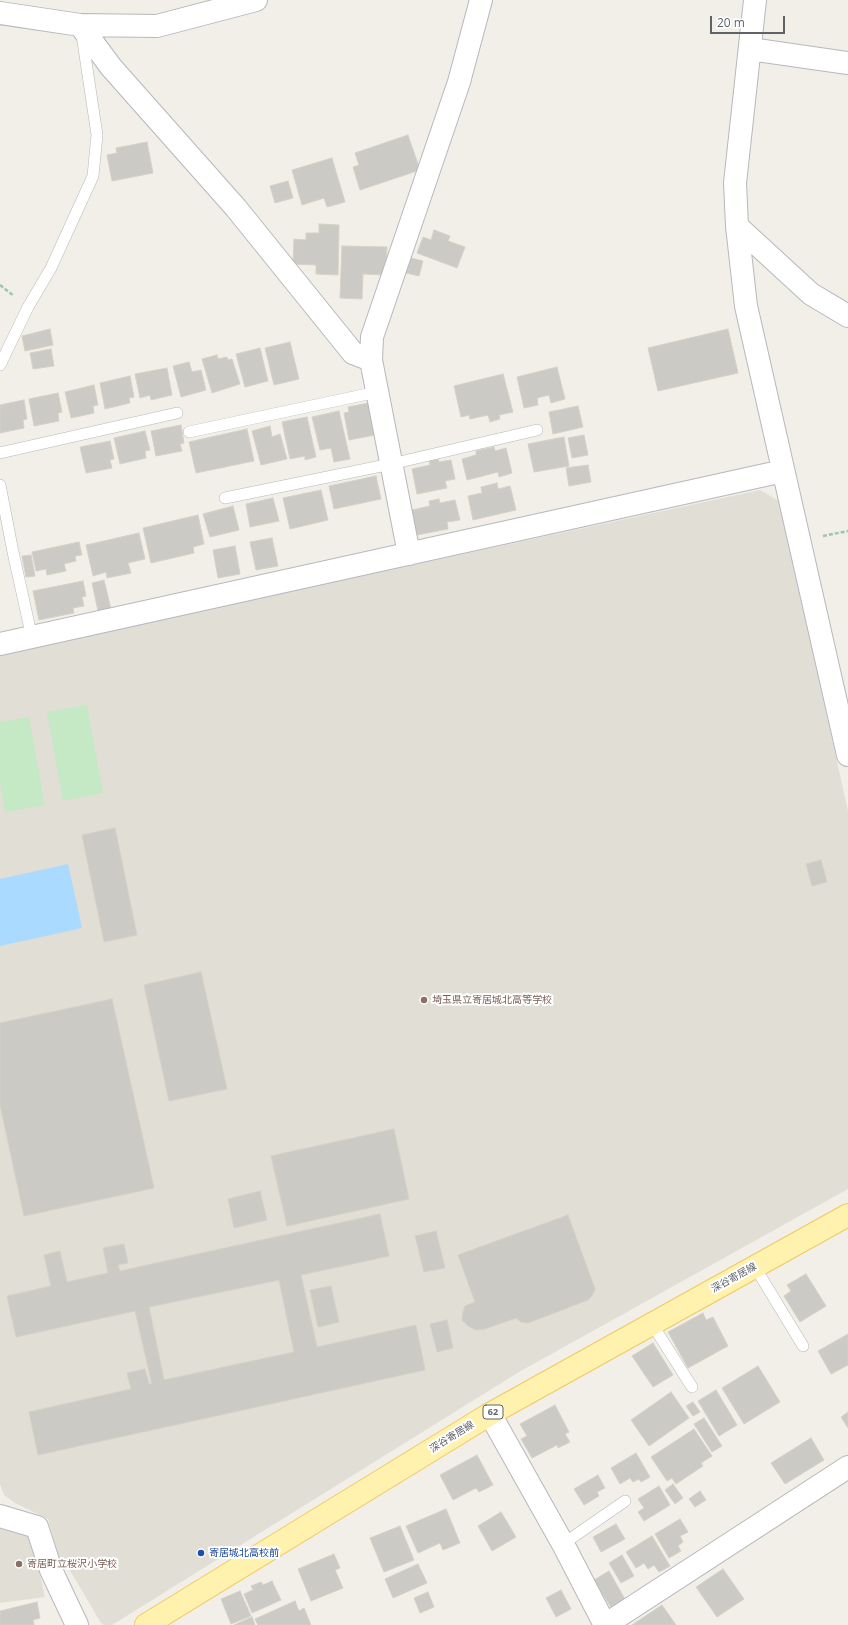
<!DOCTYPE html>
<html>
<head>
<meta charset="utf-8">
<style>
	body { margin:0 }
	#map { position:relative; width:848px; height:1625px; overflow:hidden; background:#f1efe8; font-family:"Open Sans",sans-serif }
	canvas { display:block }
	.scale { position:absolute; left:710px; top:16px; width:75px; height:18px; box-sizing:border-box; border:2px solid #5f6368; border-top:0; padding-left:5px; font-size:12px; line-height:14px; white-space:nowrap; color:#5f6368; -webkit-text-stroke:3px #fff; paint-order:stroke }
</style>
</head>
<body>
<div id="map">
<canvas width="848" height="1625"></canvas>
<div class="scale">20 m</div>
</div>
<script>
const context = document.querySelector('canvas').getContext('2d');
context.lineJoin = 'round';
function paint(path, color) {
  context.fillStyle = color;
  context.fill(path, 'evenodd');
}
function toPath(rows) {
  const path = new Path2D();
  for (const r of rows) {
    path.moveTo(r[0], r[1]);
    for (let i = 2; i < r.length; i += 2) path.lineTo(r[i], r[i + 1]);
  }
  return path;
}
function strokePath(path, color, width, dash) {
  context.strokeStyle = color;
  context.lineWidth = width;
  context.lineCap = dash ? 'butt' : 'round';
  context.setLineDash(dash || []);
  context.stroke(path);
}
function write(font, color, halo, rows, align = 'center') {
  context.font = font + ' "Open Sans","Noto Sans JP",sans-serif';
  context.lineWidth = 4;
  context.setLineDash([]);
  context.textBaseline = 'middle';
  context.strokeStyle = halo;
  context.fillStyle = color;
  for (const [text, x, y, turn = 0] of rows) {
    context.save();
    context.translate(x, y);
    context.rotate((+turn || 0) * Math.PI / 180);
    context.textAlign = isNaN(turn) ? turn : align;
    if (halo) context.strokeText(text, 0, 0);
    context.fillText(text, 0, 0);
    context.restore();
  }
}
paint(toPath([
	[760,490,779,501,848,811,848,1189,519,1372,112,1625,104,1625,101,1623,71,1572,60,1562,48,1519,15,1503,4,1495,0,1484,0,654],
	[0,1527,30,1532,45,1597,0,1603]
]), '#e1ded6');
paint(toPath([
	[87,705,103,793,63,801,47,712],
	[29,717,45,805,5,812,0,782,0,722]
]), '#c5e8c5');
paint(toPath([
	[68,864,82,928,0,946,0,879]
]), '#aadaff');
const building = toPath([
	[408,135,420,170,360,190,353,167,359,165,355,153,408,135],
	[147,142,153,173,112,181,107,155,117,153,116,148,147,142],
	[332,158,345,202,327,207,324,198,302,205,292,170,332,158],
	[288,181,293,198,275,203,270,186,288,181],
	[319,224,339,225,338,275,316,274,316,265,293,264,294,239,306,240,306,233,319,233,319,224],
	[434,230,450,236,448,241,465,247,457,268,417,253,423,237,431,240,434,230],
	[342,246,387,247,386,275,363,274,362,299,340,298,342,246],
	[411,258,423,261,419,276,406,273,411,258],
	[50,329,53,345,25,351,22,336,50,329],
	[728,329,738,373,658,391,648,348,728,329],
	[290,342,299,379,274,385,265,348,290,342],
	[260,348,268,381,245,387,236,354,260,348],
	[51,349,54,366,33,369,30,353,51,349],
	[217,355,218,359,227,357,228,360,232,359,240,384,212,393,202,359,217,355],
	[189,362,192,372,201,370,206,390,181,397,173,366,189,362],
	[557,367,565,399,551,403,549,395,537,398,538,405,524,408,517,377,557,367],
	[167,368,172,395,151,400,150,395,140,398,135,374,167,368],
	[503,374,513,412,499,415,500,419,490,422,488,415,470,419,469,415,461,417,454,386,503,374],
	[130,376,134,397,129,398,130,403,105,409,100,383,130,376],
	[94,385,98,405,93,406,94,413,71,418,65,392,94,385],
	[58,393,62,412,58,413,59,421,34,426,29,399,58,393],
	[24,400,27,419,23,420,24,428,0,433,0,405,24,400],
	[369,403,375,435,349,440,344,413,349,412,348,407,369,403],
	[578,406,583,427,553,434,549,412,578,406],
	[339,411,350,459,334,462,331,448,320,450,312,417,339,411],
	[307,417,316,457,305,460,305,456,290,459,282,422,307,417],
	[181,425,184,443,180,444,182,451,156,456,151,431,181,425],
	[270,426,272,437,280,434,287,459,261,465,252,431,270,426],
	[247,429,254,461,196,473,189,442,247,429],
	[145,431,150,450,145,451,146,458,120,464,114,438,145,431],
	[584,435,588,455,572,458,568,438,584,435],
	[564,437,569,466,534,472,528,444,564,437],
	[110,441,114,459,110,460,112,468,86,473,80,447,110,441],
	[494,447,495,451,506,448,512,473,499,477,498,472,467,480,462,459,476,455,476,451,494,447],
	[438,459,439,462,451,460,455,479,445,481,447,488,417,494,412,469,430,465,429,461,438,459],
	[588,465,591,482,569,486,566,468,588,465],
	[376,476,381,499,334,509,329,486,376,476],
	[497,483,498,489,510,486,516,510,473,520,468,496,482,493,481,487,497,483],
	[321,490,328,520,290,529,283,498,321,490],
	[273,498,279,521,250,527,246,504,273,498],
	[439,499,440,503,455,500,460,520,447,522,448,529,417,535,412,510,430,506,429,501,439,499],
	[233,506,239,530,210,537,203,514,233,506],
	[198,515,204,544,193,547,194,553,151,563,143,528,198,515],
	[139,533,145,559,128,563,131,573,107,578,106,572,93,576,86,545,139,533],
	[272,538,278,566,256,570,250,542,272,538],
	[79,542,82,555,75,556,76,561,64,564,66,571,47,575,46,569,36,571,32,552,79,542],
	[235,546,240,574,218,578,213,550,235,546],
	[31,555,35,576,26,577,22,556,31,555],
	[104,580,111,609,98,611,92,583,104,580],
	[83,581,86,596,82,597,84,606,73,608,74,613,39,620,33,591,83,581],
	[115,828,137,935,104,942,82,835,115,828],
	[821,860,827,882,812,886,806,864,821,860],
	[201,972,227,1089,169,1101,144,985,201,972],
	[112,999,154,1188,24,1216,0,1105,0,1023,112,999],
	[394,1129,409,1199,287,1226,271,1156,394,1129],
	[260,1191,267,1220,234,1228,228,1199,260,1191],
	[380,1214,389,1256,301,1275,317,1347,416,1325,425,1370,38,1455,29,1412,131,1389,127,1373,145,1369,149,1384,152,1384,135,1311,16,1337,7,1296,51,1286,44,1255,60,1251,67,1282,108,1273,103,1248,124,1244,128,1263,118,1265,120,1271,380,1214],
	[279,1280,294,1352,164,1380,149,1307,279,1280],
	[568,1215,595,1289,592,1296,588,1300,528,1323,521,1322,516,1318,485,1329,476,1330,468,1326,462,1320,463,1312,465,1306,475,1302,458,1255,568,1215],
	[436,1231,445,1268,424,1272,415,1236,436,1231],
	[806,1274,826,1306,800,1322,784,1296,791,1291,787,1285,806,1274],
	[331,1286,339,1322,318,1327,310,1290,331,1286],
	[703,1313,706,1320,713,1317,728,1346,688,1368,668,1332,703,1313],
	[447,1320,453,1348,437,1352,430,1324,447,1320],
	[848,1334,848,1365,831,1374,818,1351,848,1334],
	[653,1343,673,1375,653,1387,632,1356,653,1343],
	[758,1366,780,1402,744,1424,722,1388,758,1366],
	[716,1390,737,1425,719,1436,698,1401,716,1390],
	[671,1392,689,1418,649,1446,631,1420,671,1392],
	[693,1402,700,1412,693,1416,686,1406,693,1402],
	[555,1405,569,1432,565,1434,570,1442,558,1448,557,1445,532,1458,521,1439,527,1436,520,1424,555,1405],
	[848,1412,848,1428,841,1417,848,1412],
	[704,1418,722,1446,712,1452,694,1424,704,1418],
	[694,1429,712,1456,701,1463,703,1466,676,1484,672,1478,667,1481,651,1457,694,1429],
	[811,1438,824,1460,785,1484,771,1463,811,1438],
	[636,1453,650,1477,641,1482,639,1479,633,1482,630,1478,620,1484,611,1468,636,1453],
	[477,1455,493,1485,479,1492,476,1488,453,1500,440,1475,477,1455],
	[598,1475,605,1488,597,1492,599,1496,584,1505,574,1489,598,1475],
	[673,1484,683,1498,675,1504,665,1490,673,1484],
	[659,1486,670,1505,644,1521,638,1512,644,1508,638,1499,659,1486],
	[700,1491,706,1500,695,1507,689,1499,700,1491],
	[446,1509,460,1543,443,1550,440,1543,418,1553,406,1526,446,1509],
	[501,1512,516,1537,492,1551,478,1526,501,1512],
	[680,1519,688,1532,680,1536,683,1542,678,1546,681,1551,669,1558,655,1534,680,1519],
	[616,1524,625,1539,601,1552,593,1537,616,1524],
	[400,1526,414,1560,384,1572,370,1538,400,1526],
	[652,1536,670,1566,659,1572,654,1565,648,1569,644,1563,636,1568,626,1552,652,1536],
	[334,1554,340,1568,335,1570,343,1588,311,1601,298,1569,334,1554],
	[622,1555,634,1576,621,1583,609,1563,622,1555],
	[418,1564,427,1583,393,1598,385,1579,418,1564],
	[723,1569,744,1599,717,1617,696,1587,723,1569],
	[609,1571,626,1601,612,1609,594,1580,609,1571],
	[272,1581,281,1600,252,1613,244,1594,253,1590,251,1586,261,1582,263,1585,272,1581],
	[561,1590,571,1609,556,1617,546,1598,561,1590],
	[240,1591,251,1616,231,1624,221,1599,240,1591],
	[428,1592,434,1607,420,1613,414,1598,428,1592],
	[295,1601,299,1611,304,1608,311,1625,258,1625,255,1619,295,1601],
	[37,1602,40,1618,33,1620,34,1625,0,1625,0,1611,37,1602],
	[662,1605,676,1625,632,1625,662,1605],
	[252,1617,255,1625,234,1625,252,1617]
]);
paint(building, '#cccac5');
strokePath(building, '#d6d1c6', 1);
const service = toPath([
	[0,365,28,307,51,268,93,176,97,135,82,35],
	[189,432,377,392],
	[0,453,177,413],
	[0,485,13,552,32,638],
	[225,498,391,464,537,430],
	[755,1267,803,1346],
	[652,1324,692,1387],
	[563,1544,625,1501]
]);
const minor = toPath([
	[755,0,735,183,737,226,746,306,848,755],
	[0,13,80,25,157,26,256,0],
	[80,25,111,67,236,208,353,353,371,360],
	[750,49,848,63],
	[737,226,811,294,848,316],
	[409,554,371,360,372,337,459,82,481,0],
	[0,644,783,471],
	[490,1414,563,1544,605,1625],
	[0,1516,37,1527,51,1570,77,1625],
	[605,1625,848,1467]
]);
const primary = toPath([
	[146,1625,490,1414,848,1215]
]);
strokePath(service, '#b5b8bc', 12);
strokePath(minor, '#b5b8bc', 24);
strokePath(primary, '#f2c960', 24);
strokePath(toPath([
	[0,285,14,296],
	[823,536,848,531]
]), '#9cc7a9', 2.5, [4, 2]);
strokePath(service, '#fff', 11);
strokePath(minor, '#fff', 22);
strokePath(primary, '#fff2af', 22);
for (const [x, y, r, color] of [
	[424,1000,4,"#8d6e63"],
	[201,1553,4,"#1a4fb4"],
	[19,1564,4,"#8d6e63"]
]) {
  const dot = new Path2D();
  dot.arc(x, y, r, 0, 2 * Math.PI);
  context.fillStyle = color;
  context.fill(dot);
  strokePath(dot, '#fff', 1.5);
}
for (const [x, y, w] of [
	[493,1412,20]
]) {
  const box = new Path2D();
  box.roundRect(x - w / 2, y - 7, w, 14, 3);
  context.fillStyle = '#fff';
  context.fill(box);
  strokePath(box, '#5f6368', 1);
}
write('bold 9px', '#5f6368', null, [
	["62",493,1412]
]);
write('10px', '#785e54', '#fff', [
	["埼玉県立寄居城北高等学校",432,1000],
	["寄居町立桜沢小学校",27,1564]
], 'left');
write('10px', '#5f6368', '#fff', [
	["深谷寄居線",734,1278,-29],
	["深谷寄居線",452,1437,-32]
]);
write('10px', '#164399', '#fff', [
	["寄居城北高校前",209,1553]
], 'left');
</script>
</body>
</html>
